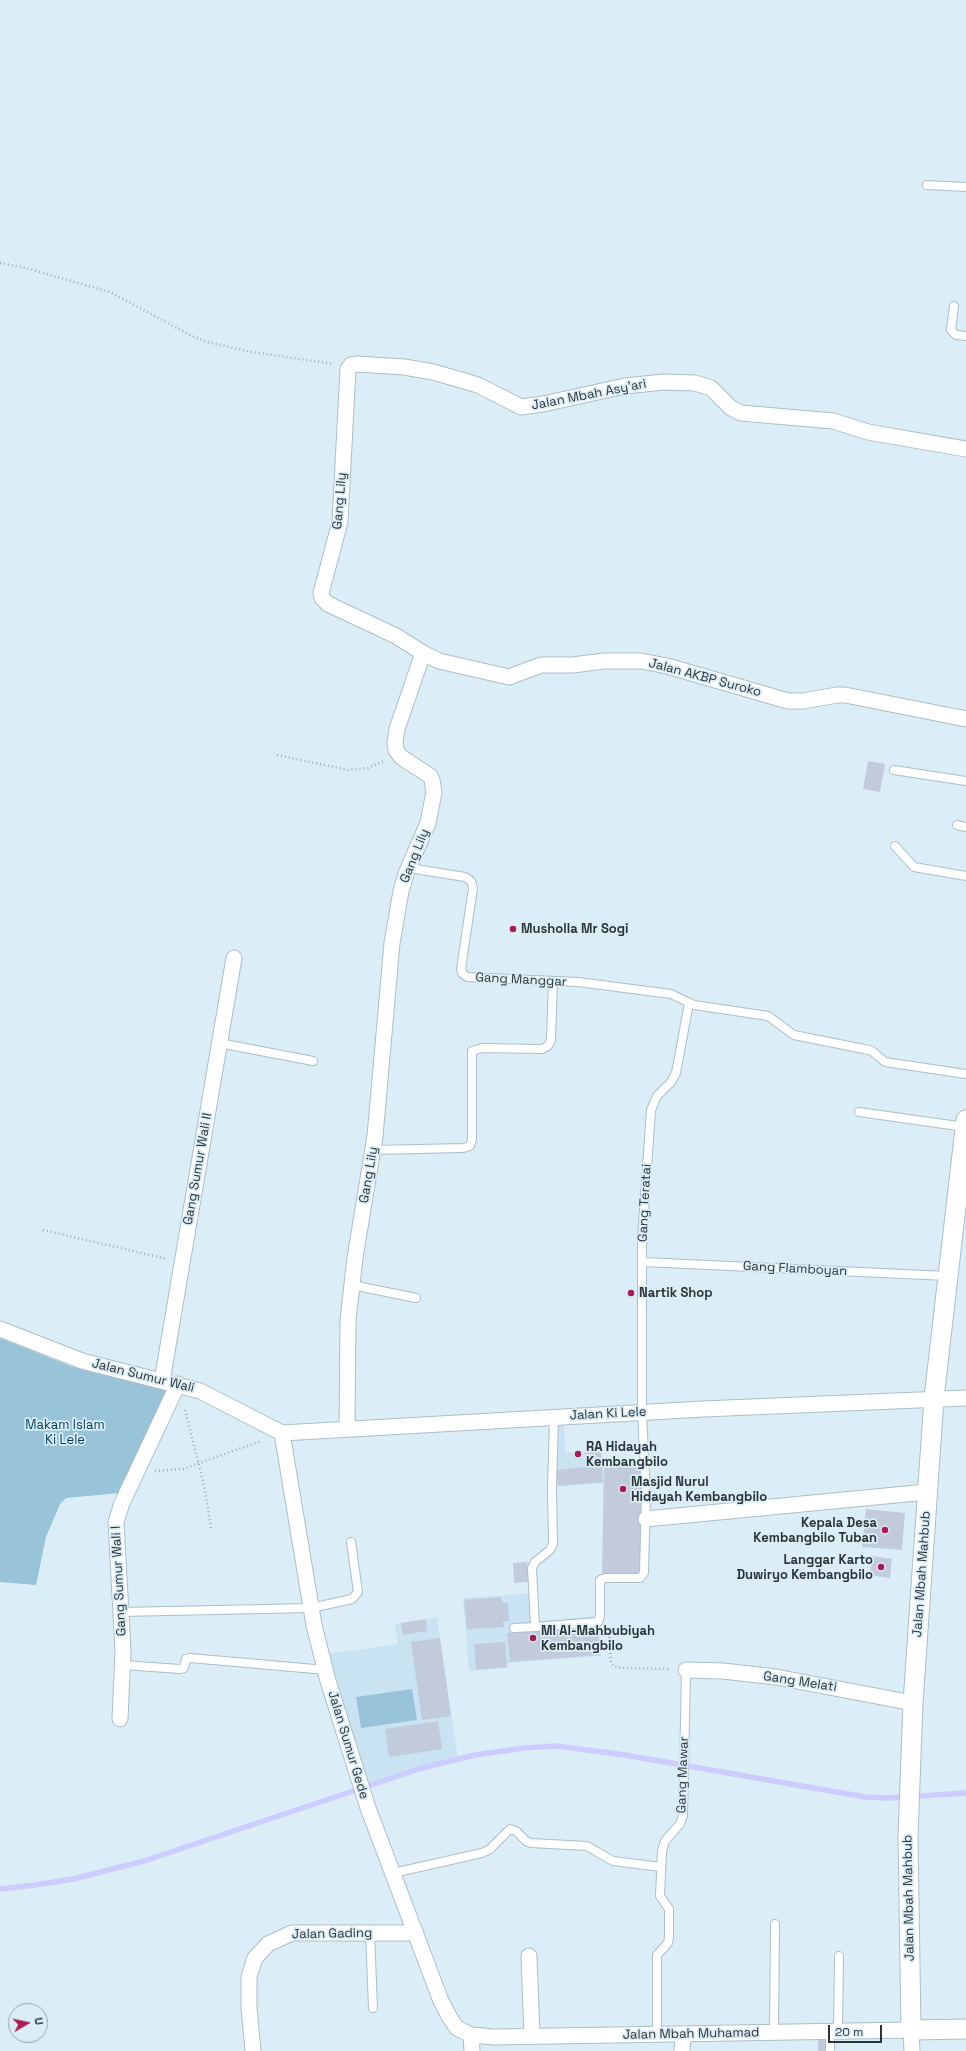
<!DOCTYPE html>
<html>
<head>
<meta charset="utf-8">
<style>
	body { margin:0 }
	#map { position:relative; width:966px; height:2051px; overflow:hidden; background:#dbeef8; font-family:"Space Grotesk",sans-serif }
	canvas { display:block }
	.north { position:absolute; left:8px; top:2003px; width:40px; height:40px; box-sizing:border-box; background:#dbeef8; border:1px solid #95a4ab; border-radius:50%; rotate:81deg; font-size:11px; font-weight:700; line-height:16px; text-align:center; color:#2d3438 }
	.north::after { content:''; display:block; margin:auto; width:14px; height:18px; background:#ab1b53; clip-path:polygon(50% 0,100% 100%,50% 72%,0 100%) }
	.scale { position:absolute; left:828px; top:2025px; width:54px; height:18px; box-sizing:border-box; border:2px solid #2d3438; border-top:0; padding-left:5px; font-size:12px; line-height:14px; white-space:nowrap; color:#2d3438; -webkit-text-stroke:3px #dbeef8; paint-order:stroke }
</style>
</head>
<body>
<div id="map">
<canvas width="966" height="2051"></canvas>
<div class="north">U</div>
<div class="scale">20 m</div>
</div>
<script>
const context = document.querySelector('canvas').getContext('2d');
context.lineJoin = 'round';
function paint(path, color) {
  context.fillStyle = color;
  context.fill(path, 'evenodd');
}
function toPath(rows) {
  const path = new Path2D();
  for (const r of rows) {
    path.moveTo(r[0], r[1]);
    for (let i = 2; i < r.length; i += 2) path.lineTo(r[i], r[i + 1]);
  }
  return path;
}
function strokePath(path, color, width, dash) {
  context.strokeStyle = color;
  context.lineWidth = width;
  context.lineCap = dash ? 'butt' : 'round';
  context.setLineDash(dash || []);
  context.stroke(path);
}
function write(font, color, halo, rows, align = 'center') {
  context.font = font + ' "Space Grotesk",sans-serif';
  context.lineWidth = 3.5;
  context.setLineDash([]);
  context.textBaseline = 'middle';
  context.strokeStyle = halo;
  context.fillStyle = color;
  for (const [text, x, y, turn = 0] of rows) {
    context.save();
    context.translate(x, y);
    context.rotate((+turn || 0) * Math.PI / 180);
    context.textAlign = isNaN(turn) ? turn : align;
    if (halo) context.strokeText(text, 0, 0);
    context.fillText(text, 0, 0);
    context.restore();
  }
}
paint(toPath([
	[557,1421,563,1421,566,1453,601,1450,604,1483,554,1487],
	[536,1593,539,1621,598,1616,601,1656,508,1663,508,1668,469,1671,463,1598],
	[437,1617,458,1759,422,1768,367,1786,328,1654,398,1644,395,1624]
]), '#c9e3f2');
paint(toPath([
	[0,1338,70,1366,167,1389,120,1493,66,1498,60,1504,46,1537,36,1585,0,1582],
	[412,1689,417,1720,361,1728,356,1697]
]), '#99c3d9');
strokePath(toPath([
	[0,1889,35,1885,73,1879,144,1861,422,1768,475,1755,524,1748,556,1746,625,1755,865,1797,889,1798,966,1793]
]), '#ccf', 5.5);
paint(toPath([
	[868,761,885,764,880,792,863,789],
	[601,1451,603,1482,558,1486,556,1470,586,1467,585,1452],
	[604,1462,643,1463,641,1575,602,1574],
	[866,1509,905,1513,902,1550,862,1547],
	[872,1556,892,1559,890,1578,870,1575],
	[527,1562,529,1582,514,1583,513,1563],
	[501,1597,502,1603,508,1603,509,1621,503,1621,504,1627,467,1629,464,1600],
	[426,1619,427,1631,403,1635,401,1623],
	[598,1626,600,1655,510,1662,507,1633],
	[440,1638,451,1716,422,1720,411,1642],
	[505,1642,507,1667,476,1670,474,1644],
	[438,1721,442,1749,389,1757,385,1729],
	[818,2037,829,2037,828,2051,818,2051]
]), '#c1cbdb');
const service = toPath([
	[927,185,966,187],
	[954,306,951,330,956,335,966,336],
	[894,770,966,781],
	[957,825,966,827],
	[895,846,914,867,966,876],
	[409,868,465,877,471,881,473,888,461,969,462,973,467,977,578,982,671,994,694,1005,768,1016,794,1035,864,1049,872,1051,885,1062,966,1074],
	[219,1043,313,1061],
	[859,1112,965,1127],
	[373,1150,463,1148,470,1146,472,1139,472,1051,482,1048,542,1049,548,1046,551,1040,553,981],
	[643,1262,947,1276],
	[352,1285,416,1298],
	[121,1612,311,1608,352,1599,358,1592,351,1542],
	[535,1627,598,1622,600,1616,600,1580,605,1578,640,1578,644,1573,646,1496,642,1412,642,1238,651,1110,657,1096,671,1082,676,1073,689,1003],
	[514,1628,535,1627,532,1568,535,1562,550,1550,553,1544,552,1488,554,1417],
	[123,1665,180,1669,184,1668,186,1659,190,1658,326,1670],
	[393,1873,482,1853,490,1849,510,1829,516,1831,526,1841,531,1843,587,1846,613,1861,661,1867],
	[370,1933,373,2008],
	[838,2031,839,1956],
	[774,2032,775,1924],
	[657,2034,657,1955,668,1943,669,1937,669,1909,660,1896,662,1851,665,1841,680,1824,683,1816,686,1670],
	[830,2051,830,2031]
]);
const minor = toPath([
	[423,653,439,661,509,677,541,665,573,665,604,661,641,661,667,666,788,701,803,701,837,695,845,695,966,719],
	[0,1329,82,1361,200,1391,282,1433],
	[162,1381,234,958],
	[347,1429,348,1320,355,1258,375,1136,392,943,401,891,407,871,428,823,434,792,432,780,430,776,401,757,396,750,395,742,397,729,423,653,396,636,328,604,322,598,321,593,340,522,348,369,351,365,358,364,404,367,433,372,478,385,521,407,543,404,625,386,664,382,695,383,711,388,731,408,741,413,833,421,868,432,966,449],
	[282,1433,314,1625,328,1681,368,1808,441,2001,450,2018,457,2028,471,2035,494,2037,911,2030,912,2051],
	[282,1433,703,1409,966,1398],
	[646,1519,927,1492],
	[686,1670,723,1671,776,1677,913,1703],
	[120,1719,123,1651,116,1522,122,1503,178,1384],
	[529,1956,532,2036],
	[471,2035,472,2051],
	[253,2051,249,2008,249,1977,255,1958,268,1944,292,1933,416,1933],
	[682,2051,683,2034]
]);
const tertiary = toPath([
	[966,1120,934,1398,913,1703,908,1836,911,2030,966,2029]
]);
strokePath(service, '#acbec8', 10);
strokePath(minor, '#acbec8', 17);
strokePath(tertiary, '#acbec8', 21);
strokePath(toPath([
	[0,263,22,267,110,292,192,336,207,342,252,352,334,364],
	[277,755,348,770,368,768,384,761],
	[43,1230,167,1259],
	[185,1410,204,1485,211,1528],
	[155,1471,183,1469,261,1441],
	[609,1629,611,1662,613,1666,622,1668,670,1669]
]), '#9faeb6', 2.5, [1, 3]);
strokePath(service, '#fff', 8);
strokePath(minor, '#fff', 15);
strokePath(tertiary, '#fff', 19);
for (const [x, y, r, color] of [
	[513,929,4,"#ab1b53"],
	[631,1293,4,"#ab1b53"],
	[578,1454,4,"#ab1b53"],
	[623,1489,4,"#ab1b53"],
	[885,1530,4,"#ab1b53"],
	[881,1567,4,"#ab1b53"],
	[533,1638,4,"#ab1b53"]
]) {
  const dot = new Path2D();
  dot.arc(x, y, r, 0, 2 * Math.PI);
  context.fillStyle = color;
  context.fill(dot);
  strokePath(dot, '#dbeef8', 1.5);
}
write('13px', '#2d3438', '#dbeef8', [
	["Jalan Mbah Asy'ari",589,395,-11],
	["Gang Lily",340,501,-85],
	["Jalan AKBP Suroko",705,678,15],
	["Gang Lily",415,856,-68],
	["Gang Manggar",521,980,3],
	["Gang Sumur Wali II",198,1169,-80],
	["Gang Lily",369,1175,-80],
	["Gang Teratai",645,1203,-87],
	["Gang Flamboyan",795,1269,3],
	["Jalan Sumur Wali",143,1376,14],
	["Jalan Ki Lele",608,1414,-3],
	["Jalan Mbah Mahbub",922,1574,-86],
	["Gang Sumur Wali I",119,1581,-93],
	["Gang Melati",800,1682,9],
	["Jalan Sumur Gede",348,1745,73],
	["Gang Mawar",683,1775,-88],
	["Jalan Mbah Mahbub",909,1898,-91],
	["Jalan Gading",332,1934,-1],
	["Jalan Mbah Muhamad",691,2034,-1]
]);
write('bold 13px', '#2d3438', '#dbeef8', [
	["Musholla Mr Sogi",521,929],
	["Nartik Shop",639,1293],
	["RA Hidayah",586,1447],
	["Kembangbilo",586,1462],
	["Masjid Nurul",631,1482],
	["Hidayah Kembangbilo",631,1497],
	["Kepala Desa",877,1523,"right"],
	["Kembangbilo Tuban",877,1538,"right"],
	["Langgar Karto",873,1560,"right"],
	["Duwiryo Kembangbilo",873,1575,"right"],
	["MI Al-Mahbubiyah",541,1631],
	["Kembangbilo",541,1646]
], 'left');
write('13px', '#003d56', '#dbeef8', [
	["Makam Islam",65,1425],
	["Ki Lele",65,1440]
]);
</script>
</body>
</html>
